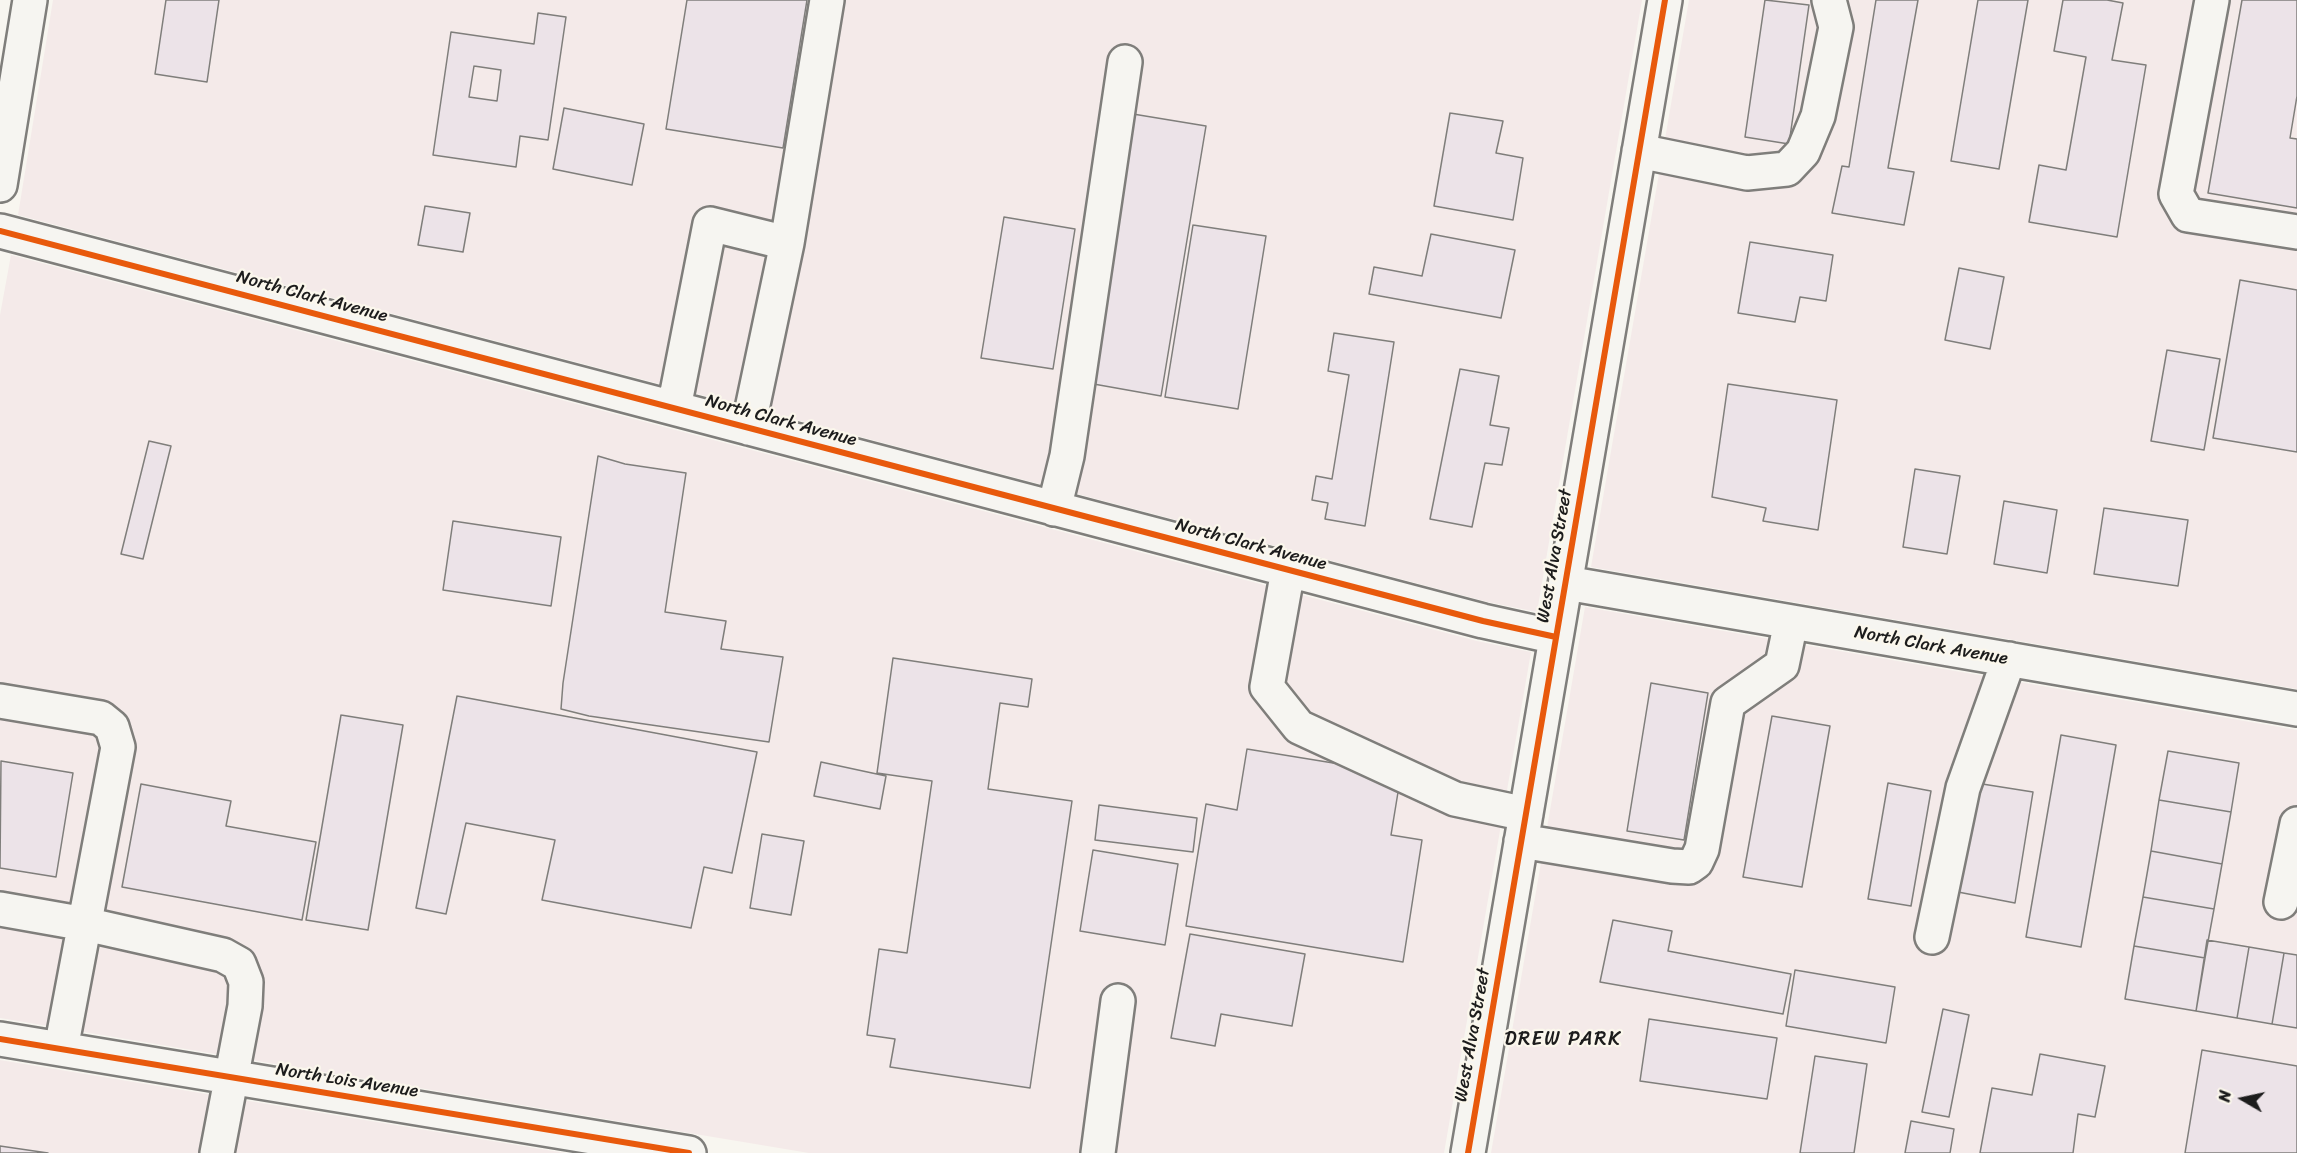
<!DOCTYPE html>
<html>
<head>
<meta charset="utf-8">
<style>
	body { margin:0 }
	#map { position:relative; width:2297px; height:1153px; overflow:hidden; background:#f8f6f0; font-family:Sriracha,sans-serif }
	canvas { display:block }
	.north { position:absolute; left:2213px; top:1069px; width:60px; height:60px; -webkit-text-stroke:4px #fbf7ec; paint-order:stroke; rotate:279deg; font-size:16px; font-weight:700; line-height:24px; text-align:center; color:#1c1c1c }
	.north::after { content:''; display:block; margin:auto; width:21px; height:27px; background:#1c1c1c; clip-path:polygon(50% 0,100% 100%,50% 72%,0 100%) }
</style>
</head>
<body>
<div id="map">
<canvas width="2297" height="1153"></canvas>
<div class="north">N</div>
</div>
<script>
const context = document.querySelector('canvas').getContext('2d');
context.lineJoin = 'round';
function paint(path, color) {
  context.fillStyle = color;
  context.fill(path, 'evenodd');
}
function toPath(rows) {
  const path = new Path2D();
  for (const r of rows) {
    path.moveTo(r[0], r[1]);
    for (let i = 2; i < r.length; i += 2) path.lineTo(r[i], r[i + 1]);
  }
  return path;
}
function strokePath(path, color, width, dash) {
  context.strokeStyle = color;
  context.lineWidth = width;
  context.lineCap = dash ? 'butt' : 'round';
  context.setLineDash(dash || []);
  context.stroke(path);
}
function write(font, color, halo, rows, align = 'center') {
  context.font = font + ' Sriracha,sans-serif';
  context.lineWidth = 4.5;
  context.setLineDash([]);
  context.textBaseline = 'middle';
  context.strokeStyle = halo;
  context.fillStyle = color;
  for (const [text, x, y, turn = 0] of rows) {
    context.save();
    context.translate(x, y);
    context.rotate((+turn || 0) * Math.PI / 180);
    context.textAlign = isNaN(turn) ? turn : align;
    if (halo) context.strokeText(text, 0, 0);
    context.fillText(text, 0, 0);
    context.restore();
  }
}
paint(toPath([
	[53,0,1642,0,1537,612,1488,602,18,215],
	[1689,0,2297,0,2297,689,1591,567],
	[11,255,1477,641,1531,652,1444,1153,809,1153,0,1018,0,315],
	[1585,607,2297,730,2297,1153,1491,1153],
	[0,1060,565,1153,0,1153]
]), '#f4eae9');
const building = toPath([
	[166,0,219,0,207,82,155,74,166,0],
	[687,0,807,0,783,148,666,129,687,0],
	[1765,0,1809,5,1789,144,1745,137,1765,0],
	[1876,0,1918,0,1888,168,1914,172,1904,225,1832,213,1842,166,1849,167,1876,0],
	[1978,0,2028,0,1999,169,1951,161,1978,0],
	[2063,0,2107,0,2123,3,2112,60,2146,65,2117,237,2029,222,2039,165,2066,170,2086,57,2054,51,2063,0],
	[2242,0,2297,0,2297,96,2290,138,2297,139,2297,208,2208,193,2242,0],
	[538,13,566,17,548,140,520,136,516,167,433,155,451,32,534,44,538,13],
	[474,66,501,70,497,101,469,97,474,66],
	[564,108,644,124,632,185,553,169,564,108],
	[1450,113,1503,121,1496,153,1523,158,1513,220,1434,206,1450,113],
	[1133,114,1206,126,1161,396,1088,383,1133,114],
	[425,206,470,213,463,252,418,245,425,206],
	[1004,217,1075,229,1053,369,981,358,1004,217],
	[1193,225,1266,236,1238,409,1165,397,1193,225],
	[1431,234,1515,250,1501,318,1369,294,1374,267,1422,276,1431,234],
	[1750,242,1833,255,1826,301,1800,297,1795,322,1738,313,1750,242],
	[1959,268,2004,277,1990,349,1945,340,1959,268],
	[2240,280,2297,290,2297,452,2213,438,2240,280],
	[1334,333,1394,342,1365,526,1325,519,1328,503,1312,500,1316,476,1332,479,1349,375,1328,371,1334,333],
	[2167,350,2220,359,2204,450,2151,441,2167,350],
	[1460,369,1499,376,1490,425,1509,428,1502,465,1485,463,1472,527,1430,519,1460,369],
	[1728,384,1837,400,1818,530,1763,521,1766,508,1712,497,1728,384],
	[149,441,171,446,143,559,121,554,149,441],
	[598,456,625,464,686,473,665,612,726,621,721,649,783,657,769,742,589,716,561,709,563,683,598,456],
	[1915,469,1960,476,1947,554,1903,547,1915,469],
	[2004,501,2057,510,2047,573,1994,564,2004,501],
	[2104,508,2188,520,2178,586,2094,574,2104,508],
	[453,521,561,537,551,606,443,590,453,521],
	[893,658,1032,679,1028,707,1000,703,988,789,1072,801,1030,1088,890,1067,895,1039,867,1035,879,949,907,953,932,781,877,773,893,658],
	[1651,683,1708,693,1684,840,1627,831,1651,683],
	[457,696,757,752,732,873,704,867,691,928,542,900,555,840,466,823,446,914,416,908,457,696],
	[341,715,403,725,368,930,306,920,341,715],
	[1772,716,1830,726,1802,887,1743,877,1772,716],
	[2061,735,2116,745,2081,947,2026,937,2061,735],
	[1247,749,1401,774,1391,835,1422,840,1403,962,1186,926,1206,804,1237,810,1247,749],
	[2168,751,2239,763,2231,812,2159,800,2168,751],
	[1,761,73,773,56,877,0,868,1,761],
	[821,762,886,776,880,809,814,796,821,762],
	[1888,783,1931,791,1911,906,1868,899,1888,783],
	[1976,783,2033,792,2015,903,1958,892,1976,783],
	[141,784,231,801,226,826,316,842,302,920,122,887,141,784],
	[2159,800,2231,812,2222,864,2151,851,2159,800],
	[1099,805,1197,818,1193,852,1095,840,1099,805],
	[762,834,804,841,791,915,750,908,762,834],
	[1093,850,1178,864,1165,945,1080,931,1093,850],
	[2151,851,2222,864,2214,909,2143,897,2151,851],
	[2143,897,2214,909,2205,958,2134,946,2143,897],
	[1613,920,1672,931,1668,951,1791,974,1783,1014,1600,982,1613,920],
	[1190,934,1305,954,1292,1026,1221,1014,1215,1046,1171,1038,1190,934],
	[2207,940,2249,947,2237,1018,2196,1011,2207,940],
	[2134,946,2205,958,2196,1011,2125,999,2134,946],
	[2249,947,2284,953,2272,1024,2237,1018,2249,947],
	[2284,953,2297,955,2297,1028,2272,1024,2284,953],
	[1795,970,1895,987,1886,1043,1786,1026,1795,970],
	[1943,1009,1969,1015,1949,1117,1922,1112,1943,1009],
	[1649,1019,1777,1038,1767,1099,1640,1081,1649,1019],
	[2202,1050,2297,1066,2297,1153,2185,1153,2202,1050],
	[2040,1054,2105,1066,2095,1117,2078,1114,2073,1153,1980,1153,1992,1088,2032,1095,2040,1054],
	[1815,1056,1867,1064,1854,1153,1800,1153,1815,1056],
	[1911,1121,1954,1129,1950,1153,1905,1153,1911,1121],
	[0,1146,48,1153,0,1153,0,1146]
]);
paint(building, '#ece3e8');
strokePath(building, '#7f7e7b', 1.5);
const minor = toPath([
	[2212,0,2176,194,2188,215,2297,232],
	[1639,151,1747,173,1787,169,1803,152,1818,116,1836,27,1829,0],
	[0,185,30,0],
	[0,231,1483,621,1556,637],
	[674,408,710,224,787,243],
	[748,428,787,243,827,0],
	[1054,509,1067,456,1125,62],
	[1288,570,1267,687,1299,727,1455,799,1526,814],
	[1566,583,2297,709],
	[0,701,101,718,112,727,118,747,61,1049],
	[1521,841,1672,866,1689,867,1696,862,1702,849,1728,703,1782,665,1791,622],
	[2281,902,2297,824],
	[0,909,85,924,223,955,239,964,246,982,245,1006,217,1153],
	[1932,937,1963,788,2009,659],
	[0,1039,689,1153],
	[1098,1153,1118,1001],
	[1468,1153,1665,0]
]);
strokePath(minor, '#7f7e7b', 38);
strokePath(minor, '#f6f5f1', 33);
strokePath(toPath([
	[0,231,1483,621,1556,637],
	[0,1039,689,1153],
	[1468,1153,1665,0]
]), '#e8590c', 6);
write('18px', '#1c1c1c', '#fbf7ec', [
	["North Clark Avenue",312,297,15],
	["North Clark Avenue",781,421,15],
	["North Clark Avenue",1251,545,15],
	["West Alva Street",1555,556,-80],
	["North Clark Avenue",1931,646,10],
	["West Alva Street",1473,1035,-80],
	["North Lois Avenue",347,1081,9]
]);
context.letterSpacing = '1.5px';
write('20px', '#1c1c1c', '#fbf7ec', [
	["DREW PARK",1563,1040]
]);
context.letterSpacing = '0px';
</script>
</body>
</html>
